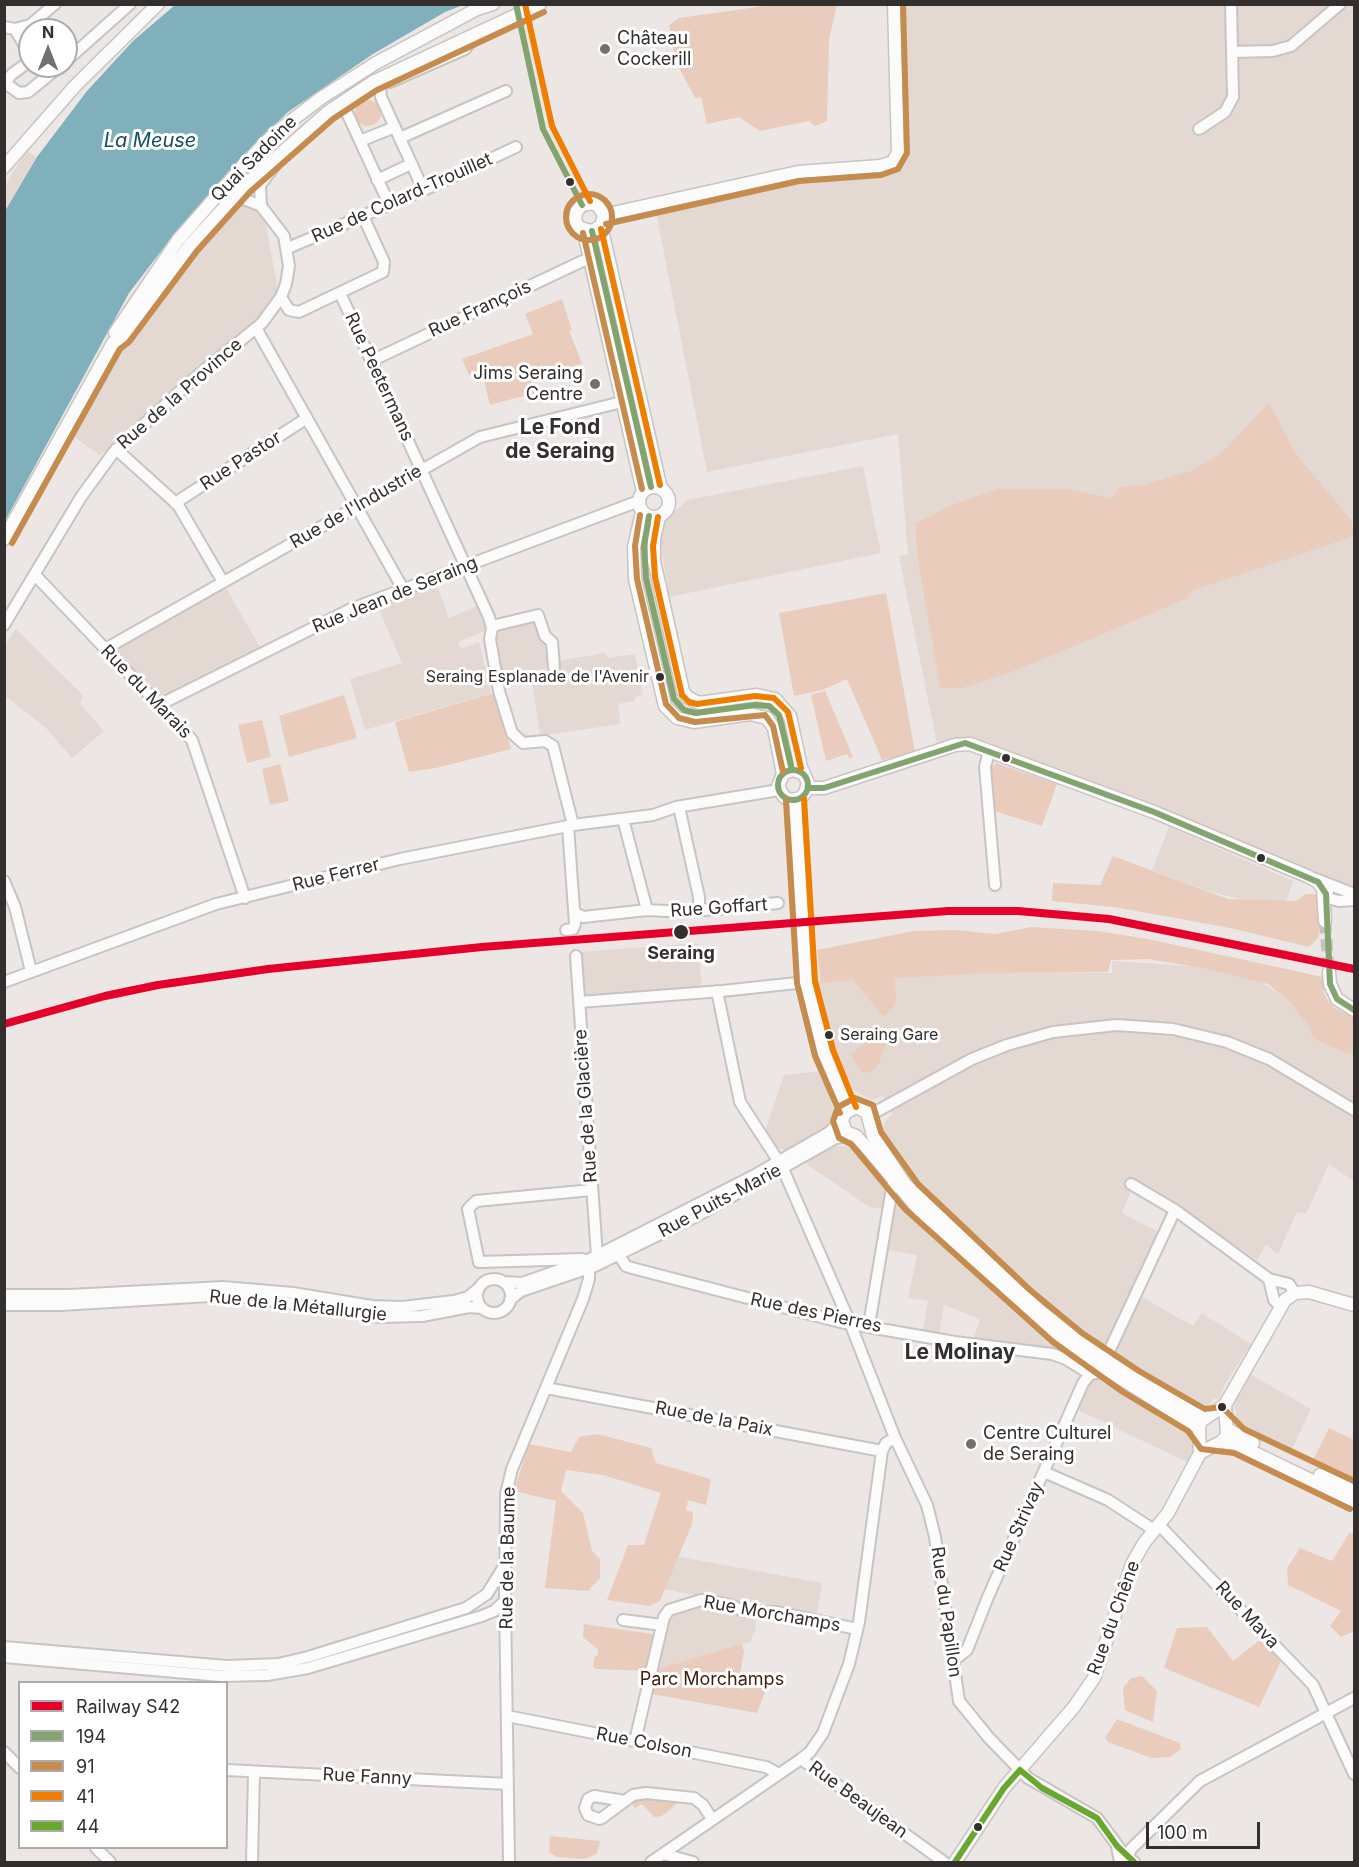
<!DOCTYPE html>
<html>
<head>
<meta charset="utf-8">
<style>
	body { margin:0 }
	#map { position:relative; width:1359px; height:1867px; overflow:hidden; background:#ece7e4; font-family:Inter,sans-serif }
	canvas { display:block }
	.frame { position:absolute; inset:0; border:6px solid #332f2e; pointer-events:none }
	.legend { position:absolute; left:18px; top:1681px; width:210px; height:168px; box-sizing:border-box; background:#fff; border:2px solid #adacab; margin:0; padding:8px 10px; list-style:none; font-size:18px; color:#332f2e }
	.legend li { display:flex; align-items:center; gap:12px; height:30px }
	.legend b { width:30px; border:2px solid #adacab }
	.north { position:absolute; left:18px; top:18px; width:60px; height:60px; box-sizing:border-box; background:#fff; border:2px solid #adacab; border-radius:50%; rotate:0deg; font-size:16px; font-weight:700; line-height:24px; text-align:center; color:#332f2e }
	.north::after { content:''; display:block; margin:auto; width:21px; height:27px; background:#746f6e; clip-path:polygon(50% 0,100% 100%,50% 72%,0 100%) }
	.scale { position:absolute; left:1146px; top:1822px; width:114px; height:27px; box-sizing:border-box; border:3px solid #332f2e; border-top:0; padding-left:8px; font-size:18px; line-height:21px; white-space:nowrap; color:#332f2e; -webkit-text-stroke:4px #fff; paint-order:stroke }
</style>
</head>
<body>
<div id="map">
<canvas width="1359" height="1867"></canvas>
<div class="frame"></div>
<ul class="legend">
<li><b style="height:8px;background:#e4002b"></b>Railway S42</li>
<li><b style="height:8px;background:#83a46e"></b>194</li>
<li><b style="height:8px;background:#c68c4e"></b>91</li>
<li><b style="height:8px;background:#ef7d00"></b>41</li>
<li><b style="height:8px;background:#69a82f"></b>44</li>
</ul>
<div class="north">N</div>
<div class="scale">100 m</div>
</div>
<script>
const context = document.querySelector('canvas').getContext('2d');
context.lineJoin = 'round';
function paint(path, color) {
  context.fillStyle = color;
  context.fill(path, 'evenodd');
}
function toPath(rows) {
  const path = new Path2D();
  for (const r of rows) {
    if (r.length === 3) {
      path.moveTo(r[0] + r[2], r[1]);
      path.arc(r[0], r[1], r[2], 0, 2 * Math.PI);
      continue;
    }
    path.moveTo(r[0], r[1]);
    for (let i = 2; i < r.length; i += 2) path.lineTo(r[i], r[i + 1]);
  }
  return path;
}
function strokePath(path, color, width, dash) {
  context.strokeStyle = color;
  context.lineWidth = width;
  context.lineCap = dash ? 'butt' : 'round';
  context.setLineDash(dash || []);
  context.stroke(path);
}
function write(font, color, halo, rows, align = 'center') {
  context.font = font + ' Inter,sans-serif';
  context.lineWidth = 6;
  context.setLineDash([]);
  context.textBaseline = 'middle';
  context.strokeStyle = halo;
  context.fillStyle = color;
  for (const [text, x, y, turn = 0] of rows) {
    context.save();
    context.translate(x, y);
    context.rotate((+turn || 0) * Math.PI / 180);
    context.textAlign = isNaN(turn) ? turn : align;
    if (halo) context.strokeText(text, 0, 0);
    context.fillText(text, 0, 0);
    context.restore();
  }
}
paint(toPath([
	[901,5,1354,5,1354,888,1192,821,978,740,958,739,937,744,899,556,908,554,898,434,707,472,656,212,805,177,889,170,896,167,905,150],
	[26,151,37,157,5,211,5,186],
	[237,201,264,215,278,290,255,322,100,455,71,435,132,332,196,248],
	[863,466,881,553,669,597,659,532,666,520,687,500],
	[436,583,449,618,477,606,487,630,458,642,461,649,479,642,491,693,365,730,350,679,402,663,377,605],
	[225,586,261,649,161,698,113,653,114,648],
	[537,622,542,641,547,642,551,667,502,680,496,645,498,630],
	[16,629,83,695,80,704,104,731,72,758,46,728,5,696,5,645],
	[605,653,608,658,635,654,643,695,635,697,635,701,618,704,620,724,540,736,531,675,552,668,563,660],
	[1169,827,1293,881,1283,910,1208,891,1152,870],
	[698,943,702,989,584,998,581,952],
	[1112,961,1205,967,1259,980,1354,1048,1354,1181,1329,1164,1306,1214,1297,1212,1278,1254,1266,1245,1257,1260,1183,1210,1134,1183,1122,1213,1159,1232,1107,1350,1098,1349,1038,1302,1036,1295,931,1198,906,1172,886,1145,882,1134,884,1123,892,1114,883,1096,872,1100,854,1090,838,1062,822,1019,813,981,970,972,1112,973],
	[820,1071,833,1106,833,1117,829,1126,786,1150,776,1149,765,1131,784,1075],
	[846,1146,862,1153,889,1190,886,1209,869,1207,801,1160,825,1147],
	[895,1200,1045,1332,1055,1344,1054,1351,973,1341,980,1319,944,1305,939,1335,923,1330,928,1301,908,1298,917,1255,887,1250],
	[1140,1296,1193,1326,1202,1313,1251,1344,1225,1384,1219,1400,1214,1398,1210,1404,1203,1407,1188,1403,1156,1385,1153,1380,1113,1353],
	[1250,1374,1311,1409,1291,1451,1242,1428,1238,1423,1234,1405],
	[1108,1376,1190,1424,1197,1444,1189,1463,1074,1408,1090,1378],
	[670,1555,822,1583,817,1613,740,1599,739,1603,663,1589],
	[696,1604,741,1613,743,1618,755,1615,756,1628,750,1642,657,1669,670,1614]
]), '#e4d8d2');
paint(toPath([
	[771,5,837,5,829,39,827,121,815,126,809,121,760,131,739,117,707,124,701,97,695,98,676,62,669,25,679,18],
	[368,113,13],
	[562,299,572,330,569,331,582,363,531,381,534,393,490,405,482,372,469,375,462,359,533,334,525,314],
	[1269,403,1296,454,1351,520,1354,536,1189,592,1188,598,1017,670,963,688,940,688,918,559,915,524,949,506,998,489,1069,489,1112,499,1120,487,1143,485,1191,471,1220,454],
	[886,593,915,752,882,760,847,679,822,690,794,696,779,613],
	[825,691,853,757,849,758,847,754,826,761,811,695],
	[493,693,511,749,436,768,409,772,395,722],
	[344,695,357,738,289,757,279,716],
	[262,720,271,757,247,763,238,725],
	[996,763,1057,784,1042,826,994,811,991,768],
	[280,764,289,801,270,805,262,769],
	[1113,856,1228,899,1296,901,1306,894,1316,894,1321,920,1318,938,1309,947,1230,928,1114,907,1052,901,1053,883,1100,885],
	[1031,927,1097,931,1148,939,1323,977,1324,993,1329,1002,1335,1008,1354,1018,1354,1053,1348,1054,1313,1038,1309,1026,1291,1003,1268,984,1203,968,1148,959,1111,960,1108,972,985,973,895,978,896,998,893,1009,883,1016,853,980,821,983,817,950,914,931,955,930,995,934],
	[885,1028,891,1036,883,1050,879,1063,874,1070,866,1073,861,1071,850,1055],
	[1329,1428,1354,1440,1354,1479,1313,1460],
	[598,1434,651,1448,656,1463,711,1479,706,1505,688,1500,686,1510,693,1512,692,1524,660,1601,650,1606,607,1600,628,1545,644,1545,661,1493,603,1475,566,1470,561,1491,583,1513,592,1551,600,1559,600,1578,588,1591,545,1588,556,1501,514,1491,529,1444,571,1452,579,1437],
	[1349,1533,1354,1534,1354,1631,1341,1637,1330,1626,1341,1611,1288,1585,1287,1568,1300,1548,1332,1561],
	[584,1624,652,1634,654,1637,647,1671,596,1669,593,1667,594,1658,598,1654,598,1649,583,1637],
	[1207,1627,1233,1661,1261,1639,1281,1661,1259,1707,1164,1668,1177,1628],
	[742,1644,744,1652,739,1679,767,1686,757,1713,652,1694,657,1669],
	[1142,1676,1157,1691,1153,1722,1125,1710,1123,1688,1131,1678],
	[1117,1719,1180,1743,1181,1749,1170,1757,1151,1758,1108,1742,1105,1738],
	[640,1797,678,1801,678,1803,662,1816,654,1817,642,1804,635,1808,631,1802],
	[550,1836,600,1841,597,1854,584,1859,557,1857,549,1852]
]), '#e9ccbc');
paint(toPath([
	[175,5,463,5,445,12,373,54,288,112,242,157,175,233,129,293,5,521,5,211,37,157,87,91,133,41]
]), '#80b0bc');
strokePath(toPath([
	[1325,921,1329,972]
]), '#c7c2c0', 12, [12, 6]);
const minor = toPath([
	[4,27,15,29,30,25,55,4],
	[15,29,30,55],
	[1232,52,1273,51,1291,46,1340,4],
	[30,61,12,74,5,83,19,93,28,92,60,66],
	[66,61,130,4],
	[379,79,381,97,423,189],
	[379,79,390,82,465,49,475,35],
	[342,102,389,204],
	[1199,129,1225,112,1233,97,1231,4],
	[400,138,506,91],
	[360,141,395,127],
	[377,180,411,164],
	[261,206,260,185,276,164],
	[288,248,435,185,516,147],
	[340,293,489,617,492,628,490,639,499,691,512,733,523,743,545,741,553,746,573,825],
	[281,297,289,310,299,312,383,272,384,262,363,216],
	[256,328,403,589],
	[371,361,589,258],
	[116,449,178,505,223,582],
	[175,503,307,418],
	[35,575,192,740,245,898],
	[4,625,81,497,113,453,190,382,262,323,281,297,286,284,289,266,284,236,261,206,244,199,231,200],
	[492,626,538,615,545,636,552,642,554,667],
	[105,649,480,437,622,402],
	[159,705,351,609,639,501],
	[989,751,985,767,995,885],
	[679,807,699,897,699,907],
	[623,819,647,910,686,912,699,907,705,910,778,903],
	[1313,878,1354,894],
	[4,881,15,907,31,971],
	[1329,889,1326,894,1331,899,1339,901,1354,900],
	[575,913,583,917,647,910],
	[566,930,573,929,575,924,568,826],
	[576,956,597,1256],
	[4,982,216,904,400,859,573,825,653,815,676,807,779,790],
	[717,991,740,1102,779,1162],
	[580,1002,722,991,806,982],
	[870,1115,972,1059,1007,1045,1053,1032,1116,1025,1173,1029,1227,1042,1269,1059,1354,1110],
	[783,1169,850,1323,895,1438,927,1505,935,1537,959,1701,989,1738,1028,1778,1097,1818,1126,1857],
	[1131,1184,1175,1210,1269,1279,1289,1284,1295,1293],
	[618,1254,626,1266,632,1268,840,1322,955,1342,1052,1354,1066,1359,1090,1374],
	[582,1259,479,1262,468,1209,476,1201,592,1190],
	[1269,1279,1274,1300,1281,1307],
	[494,1296,17],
	[504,1282,522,1283,588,1260,753,1176,828,1133,842,1121],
	[4,1295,69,1295,223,1287,293,1293,372,1306,402,1307,454,1301,468,1297,478,1289],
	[510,1300,521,1291,595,1266,697,1216,836,1138,852,1135],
	[4,1305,61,1305,210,1296,248,1297,380,1317,422,1316,469,1307,482,1308],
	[869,1325,893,1182],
	[1105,1360,1175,1210],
	[546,1388,882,1451],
	[1044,1472,1108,1500,1154,1530],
	[1159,1525,1313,1685,1354,1774],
	[623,1620,662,1625],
	[4,1647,227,1666,278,1664,308,1657,466,1608,487,1594,503,1568],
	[4,1657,221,1676,267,1675,308,1668,482,1616,494,1611,505,1601],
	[954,1660,967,1650,988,1597,1083,1383,1090,1374,1107,1371],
	[507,1716,766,1767,779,1774],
	[635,1741,664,1617,669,1610,701,1600,730,1605,744,1611,777,1612,857,1629],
	[4,1752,20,1768],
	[801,1759,944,1862],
	[226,1770,508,1784],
	[625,1801,594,1796,588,1799,585,1808,588,1815,599,1819,602,1818,633,1795,646,1793,694,1798,703,1805,712,1819],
	[1117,1846,1120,1862,1126,1857,1134,1862],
	[96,1848,110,1862],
	[663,1854,693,1862],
	[1128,1857,1131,1849,1200,1781,1354,1698],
	[252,1862,254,1772],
	[509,1862,505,1601,506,1494,512,1469,583,1299,589,1279,589,1269],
	[651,1862,801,1759,810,1752,823,1733,849,1664,859,1622,882,1451,886,1443,895,1438]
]);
const major = toPath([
	[4,167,75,86,158,4],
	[604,215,798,172,880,166,893,162,898,152,894,4],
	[601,226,661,489],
	[580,228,592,231,601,226,604,215,598,206,593,203,582,205,576,212,575,221,585,237,643,492],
	[115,333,178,240,242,167,274,134,321,98,376,63,477,9,493,4],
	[654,502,15],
	[642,512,634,547,635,579,665,706,677,718,694,722,750,714,767,718,774,728,783,774],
	[659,517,654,538,654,561,683,691,687,697,699,703,757,695,775,699,790,716,801,767,808,783,805,793,801,798,791,800,784,797,778,786,783,774,792,770,803,773],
	[4,539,113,343,122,337,190,245,244,186,328,112,373,82,540,4],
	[808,788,824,788,955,745,970,744,1154,812,1307,876,1318,882,1323,889,1325,921],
	[795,800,806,982,824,1053,848,1110],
	[1329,972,1330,984,1337,999,1354,1010],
	[1199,1428,1091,1360,1022,1306,919,1210,867,1148,856,1136,846,1132,842,1121,845,1113,856,1107,867,1112,873,1136,905,1184,1040,1311,1105,1360,1204,1418],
	[1229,1430,1253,1443],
	[1221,1442,1236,1444,1354,1501],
	[1200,1453,1221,1442,1227,1436,1225,1405],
	[1320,1475,1354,1491],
	[955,1862,1004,1788,1074,1707,1094,1678,1132,1564,1144,1543,1168,1513,1200,1453,1199,1428,1201,1421,1225,1405,1285,1300,1295,1293,1309,1292,1354,1305]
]);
strokePath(minor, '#c7c4c2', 14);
strokePath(major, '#c7c4c2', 15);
strokePath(minor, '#fcfbfb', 10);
strokePath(major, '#fcfbfb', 12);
strokePath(toPath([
	[516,4,543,129,582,205],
	[592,231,651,487],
	[649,516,644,546,646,578,674,699,684,710,696,713,755,705,769,706,779,715,792,770],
	[793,785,15],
	[808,788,824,788,965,743,1154,812,1318,882,1326,894,1330,984,1337,999,1354,1010]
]), '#83a46e', 6);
strokePath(toPath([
	[589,217,23],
	[606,224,799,181,881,175,898,169,907,153,903,4],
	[583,233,642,489],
	[640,515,635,546,637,579,666,704,679,718,695,722,765,715,773,726,783,772],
	[12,543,120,349,129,342,197,251,250,192,333,119,377,90,544,12],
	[786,801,797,983,815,1056,840,1113],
	[1350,1509,1234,1453,1201,1449,1188,1431,1123,1392,1053,1342,905,1209,851,1144,839,1138,833,1121,838,1107,855,1098,873,1105,881,1132,918,1184,1030,1290,1082,1333,1139,1371,1196,1404,1205,1409,1222,1407,1244,1429,1354,1481]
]), '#c68c4e', 6);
strokePath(toPath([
	[525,4,552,126,590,201],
	[601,229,660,485],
	[658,517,653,546,655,577,682,695,689,702,697,704,755,696,774,698,788,712,801,768],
	[804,799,815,981,833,1050,856,1107]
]), '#ef7d00', 6);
strokePath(toPath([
	[1020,1770,1042,1788,1097,1818,1117,1846,1134,1862],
	[955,1862,1004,1788,1020,1770]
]), '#69a82f', 6);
strokePath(toPath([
	[4,1024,105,996,158,985,268,969,482,947,948,911,1018,911,1109,919,1354,969]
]), '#e4002b', 8);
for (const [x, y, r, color] of [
	[605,49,6,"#746f6e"],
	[570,182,5,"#332f2e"],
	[595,384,6,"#746f6e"],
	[660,677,5,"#332f2e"],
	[1006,758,5,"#332f2e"],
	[1261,858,5,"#332f2e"],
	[681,932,8,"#332f2e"],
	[829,1035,5,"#332f2e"],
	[1222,1407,5,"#332f2e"],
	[971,1444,6,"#746f6e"],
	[978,1827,5,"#332f2e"]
]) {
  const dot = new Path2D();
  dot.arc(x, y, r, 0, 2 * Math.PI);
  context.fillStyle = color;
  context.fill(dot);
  strokePath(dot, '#fff', 2);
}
write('16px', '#332f2e', '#fff', [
	["Seraing Esplanade de l'Avenir",649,677],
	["Seraing Gare",840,1035,"left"]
], 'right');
write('18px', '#332f2e', '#fff', [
	["Château",617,39],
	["Cockerill",617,60],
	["Jims Seraing",583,374,"right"],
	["Centre",583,395,"right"],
	["Centre Culturel",983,1434],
	["de Seraing",983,1455]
], 'left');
write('18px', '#332f2e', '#fff', [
	["Quai Sadoine",254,159,-45],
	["Rue de Colard-Trouillet",402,198,-24],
	["Rue François",480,309,-25],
	["Rue Peetermans",379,377,65],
	["Rue de la Province",180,394,-41],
	["Rue Pastor",241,461,-33],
	["Rue de l'Industrie",356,507,-30],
	["Rue Jean de Seraing",395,595,-22],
	["Rue du Marais",146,692,46],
	["Rue Ferrer",336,875,-14],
	["Rue Goffart",719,908,-4],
	["Rue de la Glacière",586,1106,-94],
	["Rue Puits-Marie",720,1201,-28],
	["Rue de la Métallurgie",298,1306,6],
	["Rue des Pierres",816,1313,12],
	["Rue de la Paix",714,1419,11],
	["Rue Strivay",1019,1527,-66],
	["Rue de la Baume",508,1558,-89],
	["Rue du Papillon",946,1612,82],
	["Rue Morchamps",772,1614,10],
	["Rue Mava",1247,1615,47],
	["Rue du Chêne",1114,1618,-70],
	["Rue Colson",644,1743,11],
	["Rue Fanny",367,1777,3],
	["Rue Beaujean",858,1800,36]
]);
write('bold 18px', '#332f2e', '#fff', [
	["Seraing",681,954]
]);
write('18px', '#411e09', '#fff', [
	["Parc Morchamps",712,1680]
]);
write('italic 20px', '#124f5d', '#fff', [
	["La Meuse",150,141]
]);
write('bold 21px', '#332f2e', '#fff', [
	["Le Fond",560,428],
	["de Seraing",560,452],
	["Le Molinay",960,1353]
]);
</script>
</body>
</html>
